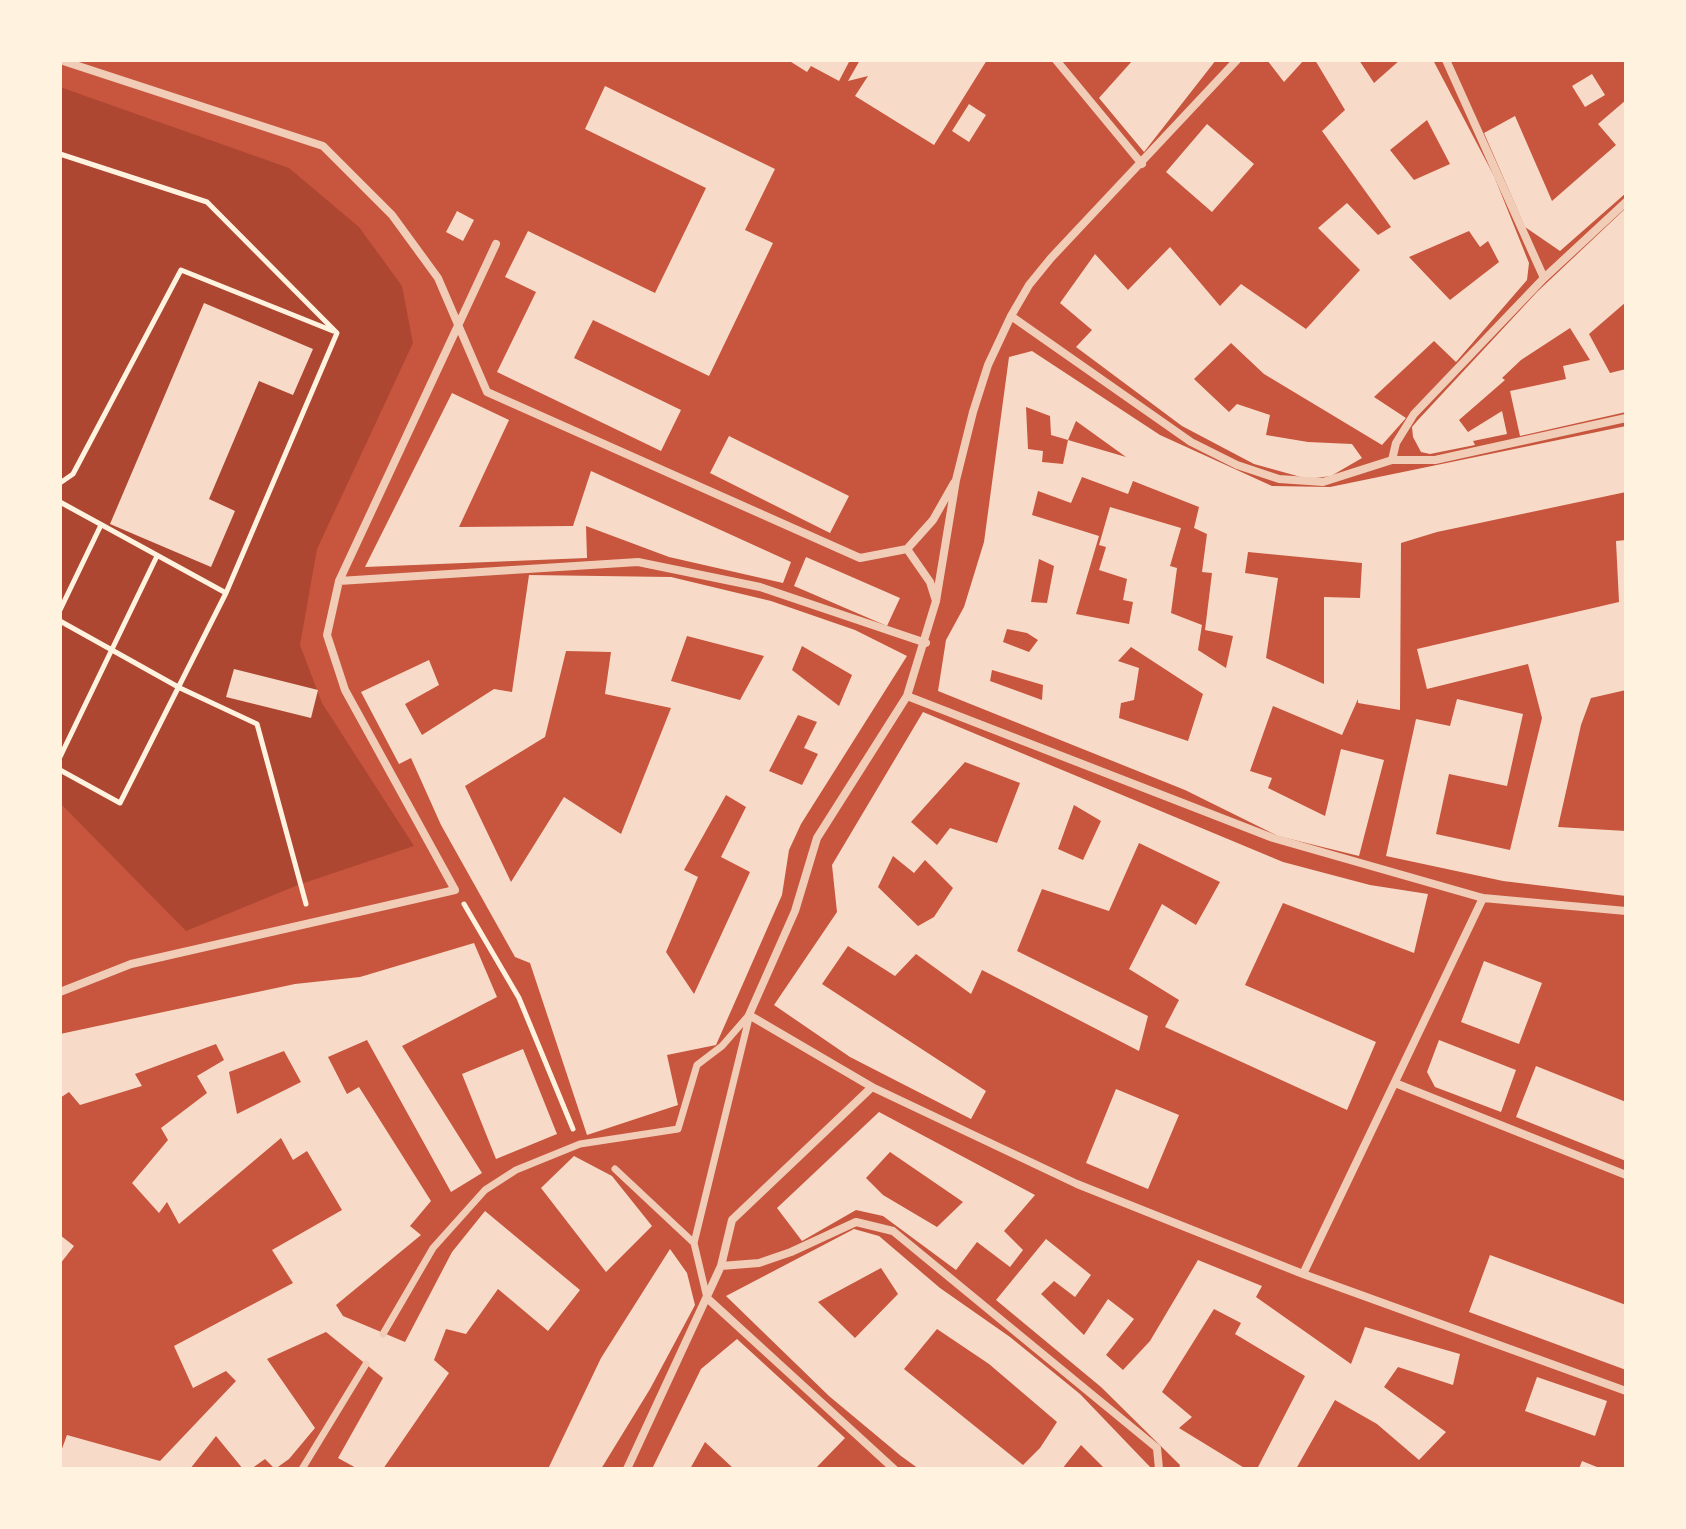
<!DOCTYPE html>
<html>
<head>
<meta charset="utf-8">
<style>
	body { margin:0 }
	#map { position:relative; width:1686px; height:1529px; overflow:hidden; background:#c8553d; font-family:Rubik,sans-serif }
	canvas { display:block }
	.frame { position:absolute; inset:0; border:62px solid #fff3e0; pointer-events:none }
</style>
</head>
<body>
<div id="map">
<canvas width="1686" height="1529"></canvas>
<div class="frame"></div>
</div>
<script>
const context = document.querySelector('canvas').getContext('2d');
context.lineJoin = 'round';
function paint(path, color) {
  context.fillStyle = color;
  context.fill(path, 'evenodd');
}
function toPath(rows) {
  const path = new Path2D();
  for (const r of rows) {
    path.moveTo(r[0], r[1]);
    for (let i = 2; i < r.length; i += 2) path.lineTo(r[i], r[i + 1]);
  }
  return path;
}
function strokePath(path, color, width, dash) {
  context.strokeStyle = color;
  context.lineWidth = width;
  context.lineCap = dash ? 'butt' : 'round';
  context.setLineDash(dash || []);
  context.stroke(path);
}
paint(toPath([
	[60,87,289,168,359,227,402,286,413,343,317,549,300,645,322,703,414,846,298,885,186,931,60,803]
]), '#ae4732');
paint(toPath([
	[788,60,850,60,839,81,811,66,807,72],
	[860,60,987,60,934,145,855,96,868,76,848,81],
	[1133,60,1216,60,1144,152,1099,98],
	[1267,60,1304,60,1284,82],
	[1315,60,1359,60,1374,83,1400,60,1433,60,1494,176,1529,263,1527,280,1456,362,1434,341,1374,397,1406,418,1382,445,1264,374,1231,343,1194,379,1229,412,1237,404,1270,415,1266,435,1308,442,1352,444,1362,458,1331,476,1308,479,1254,464,1182,426,1076,347,1092,330,1060,303,1095,254,1128,290,1170,247,1220,306,1241,284,1306,329,1360,270,1318,228,1347,203,1378,235,1391,227,1322,131,1345,110],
	[1427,120,1450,164,1414,180,1390,150],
	[1469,231,1480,247,1488,241,1499,262,1450,300,1409,257],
	[1592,74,1605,95,1585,107,1572,86],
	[605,86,775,169,745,230,773,243,709,376,593,320,574,358,681,410,661,451,497,372,536,292,505,277,528,231,655,293,706,188,585,129],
	[1626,100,1626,193,1560,251,1525,227,1484,133,1515,116,1552,201,1616,145,1598,124],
	[969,104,986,115,969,142,952,131],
	[1207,124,1254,164,1212,212,1166,172],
	[1626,208,1626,302,1589,334,1610,373,1626,369,1626,412,1520,436,1510,391,1566,379,1563,366,1590,360,1570,328,1521,360,1502,378,1505,380,1459,420,1468,432,1502,411,1507,434,1473,441,1475,445,1430,454,1421,452,1413,437,1412,427,1417,421,1537,292],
	[457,211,474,220,463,241,446,232],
	[204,303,313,349,293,395,259,381,209,499,235,511,211,567,110,524],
	[1032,351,1160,435,1272,486,1330,487,1626,426,1626,492,1437,532,1401,543,1400,710,1358,703,1358,699,1342,735,1273,706,1250,771,1272,778,1268,788,1325,816,1341,749,1384,760,1359,856,1278,836,1185,790,938,691,946,640,964,607,984,542,1009,357],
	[1026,407,1050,416,1051,435,1068,440,1076,421,1126,457,1068,440,1063,464,1042,462,1043,451,1028,449],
	[1082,477,1128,494,1133,481,1199,507,1194,528,1207,534,1202,572,1212,573,1205,630,1233,636,1226,668,1198,650,1202,625,1171,613,1177,568,1170,566,1181,528,1110,507,1099,545,1106,547,1099,570,1127,579,1123,600,1133,602,1129,624,1076,614,1099,536,1032,515,1038,491,1071,503],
	[1248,552,1362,563,1360,598,1324,597,1324,684,1266,658,1278,578,1245,573],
	[1039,559,1054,566,1047,603,1031,602],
	[1007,629,1027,633,1038,640,1029,652,1003,642],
	[1131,647,1203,694,1188,741,1119,718,1121,703,1134,700,1139,668,1118,661],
	[992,670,1043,685,1042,700,990,681],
	[452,393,509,420,459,527,573,526,591,471,791,562,783,583,669,557,586,526,587,558,365,567],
	[729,436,849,496,830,533,710,473],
	[1626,540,1626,690,1591,698,1581,725,1558,827,1626,831,1626,896,1503,881,1386,856,1416,719,1450,726,1457,699,1523,714,1507,786,1449,774,1436,834,1510,850,1542,718,1528,664,1427,689,1417,649,1619,602,1616,541],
	[806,557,900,598,887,626,794,586],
	[529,575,671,577,771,601,855,630,907,656,801,824,789,850,782,895,716,1045,667,1055,678,1105,587,1135,530,963,515,957,441,825,411,758,399,764,361,692,429,660,439,685,405,704,422,735,494,689,512,692],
	[687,636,764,656,740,700,671,681],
	[802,646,852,675,839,706,792,670],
	[566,651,611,652,605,694,671,708,621,834,564,797,511,882,465,786,545,737],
	[798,715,817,722,804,748,818,754,802,785,769,771],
	[726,795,746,807,721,857,750,872,694,994,666,952,698,877,684,870],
	[234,669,318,690,311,718,226,697],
	[923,712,1283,862,1370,885,1428,894,1414,953,1283,903,1245,985,1376,1042,1347,1110,1165,1027,1179,1000,1129,969,1162,904,1196,925,1220,882,1139,843,1109,911,1042,889,1017,951,1148,1016,1139,1051,982,970,971,994,916,954,895,976,848,946,822,984,986,1091,971,1119,850,1057,774,1005,837,912,832,865],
	[965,762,1020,783,997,843,950,828,937,845,911,822],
	[1074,805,1101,821,1083,860,1058,849],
	[893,856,914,873,925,860,953,888,934,917,918,926,878,887],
	[474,943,497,997,402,1046,482,1173,451,1192,367,1040,328,1057,347,1094,359,1087,431,1201,410,1226,421,1235,336,1305,343,1316,405,1342,452,1252,485,1211,580,1290,548,1331,498,1289,466,1334,446,1329,434,1360,449,1373,383,1469,358,1469,338,1458,383,1378,326,1332,267,1359,315,1428,289,1459,275,1469,265,1459,251,1469,243,1469,216,1436,190,1469,60,1469,60,1454,67,1435,160,1461,236,1381,226,1371,193,1388,174,1346,293,1283,272,1250,342,1210,307,1151,293,1160,281,1138,179,1224,167,1202,159,1213,132,1183,168,1140,161,1128,207,1093,197,1076,224,1060,216,1044,135,1074,142,1086,80,1105,69,1092,60,1098,60,1034,295,984,360,977],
	[284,1051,301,1082,237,1114,229,1072],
	[1484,961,1542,983,1519,1044,1461,1022],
	[1439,1040,1516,1070,1501,1112,1435,1087,1427,1072],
	[523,1049,557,1134,496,1159,462,1074],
	[1536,1066,1626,1102,1626,1161,1516,1117],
	[1116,1089,1179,1115,1148,1189,1086,1163],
	[879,1112,1035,1195,1004,1231,1023,1250,1010,1267,977,1242,956,1270,883,1216,856,1210,802,1241,777,1208],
	[890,1152,963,1202,937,1227,883,1195,866,1178],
	[574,1156,612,1176,652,1226,606,1272,541,1188],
	[854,1229,879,1236,940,1288,1010,1337,1080,1394,1152,1469,1105,1469,1081,1445,1062,1469,919,1469,901,1456,829,1396,726,1296],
	[881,1268,898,1294,855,1338,818,1302],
	[937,1329,989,1364,1057,1422,1040,1448,1023,1465,904,1369],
	[60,1235,74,1246,60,1264],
	[1046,1239,1091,1275,1075,1297,1054,1281,1041,1294,1084,1335,1108,1299,1134,1319,1106,1355,1123,1370,1150,1341,1198,1260,1262,1286,1256,1297,1351,1364,1365,1327,1460,1354,1453,1385,1398,1367,1384,1387,1446,1432,1419,1460,1377,1424,1335,1400,1296,1469,1257,1469,1305,1376,1235,1334,1241,1323,1214,1309,1162,1392,1192,1417,1179,1428,1246,1469,1179,1469,1180,1465,1101,1387,996,1300],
	[670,1249,687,1273,695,1305,650,1389,601,1469,548,1469,601,1358],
	[1490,1255,1626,1305,1626,1370,1469,1312],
	[737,1339,845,1438,815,1469,734,1469,705,1442,690,1469,652,1469,701,1369],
	[1537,1377,1607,1401,1595,1436,1525,1411],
	[1582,1461,1602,1469,1579,1469]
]), '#f7dbc8');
strokePath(toPath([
	[60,154,207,202,337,333,226,593,120,803,60,770],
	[60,483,73,474,181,270,333,331],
	[60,502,226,593],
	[60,610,101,525],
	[60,621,180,688,257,724,306,904],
	[60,757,157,556],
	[464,904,519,998,573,1129]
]), '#fff3e0', 5);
strokePath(toPath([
	[615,1169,694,1243,707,1298],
	[694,1243,749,1018],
	[383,1334,433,1248,485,1190,516,1170,580,1144,678,1129,697,1065,722,1046,749,1015],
	[302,1469,366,1364]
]), '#f1ccb7', 7);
strokePath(toPath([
	[60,60,323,146,392,215,438,278,487,392,860,558,907,549,933,520,954,483],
	[1056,60,1142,164],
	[1237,60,1051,258,1029,285,1011,316,988,365,973,412,956,480,936,601,907,696,817,838,795,911,749,1015,872,1087,1077,1184,1303,1274,1626,1391],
	[1446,60,1544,278],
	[1011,316,1191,442,1237,465,1279,479,1323,482,1392,460,1435,460,1626,418],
	[1392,460,1396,443,1414,414,1544,278,1626,202],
	[907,549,930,582,936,601],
	[339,581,638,562,760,587,926,643],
	[907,696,1273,838,1483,898,1626,911],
	[60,992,131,964,455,890,345,690,327,635,339,581,496,244],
	[1395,1083,1626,1175],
	[721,1266,759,1263,791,1252,856,1222,893,1231,1157,1448,1159,1469],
	[1303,1274,1483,898],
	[707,1298,894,1469],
	[627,1469,721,1266,732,1220,872,1087]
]), '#f1ccb7', 8);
</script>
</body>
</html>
